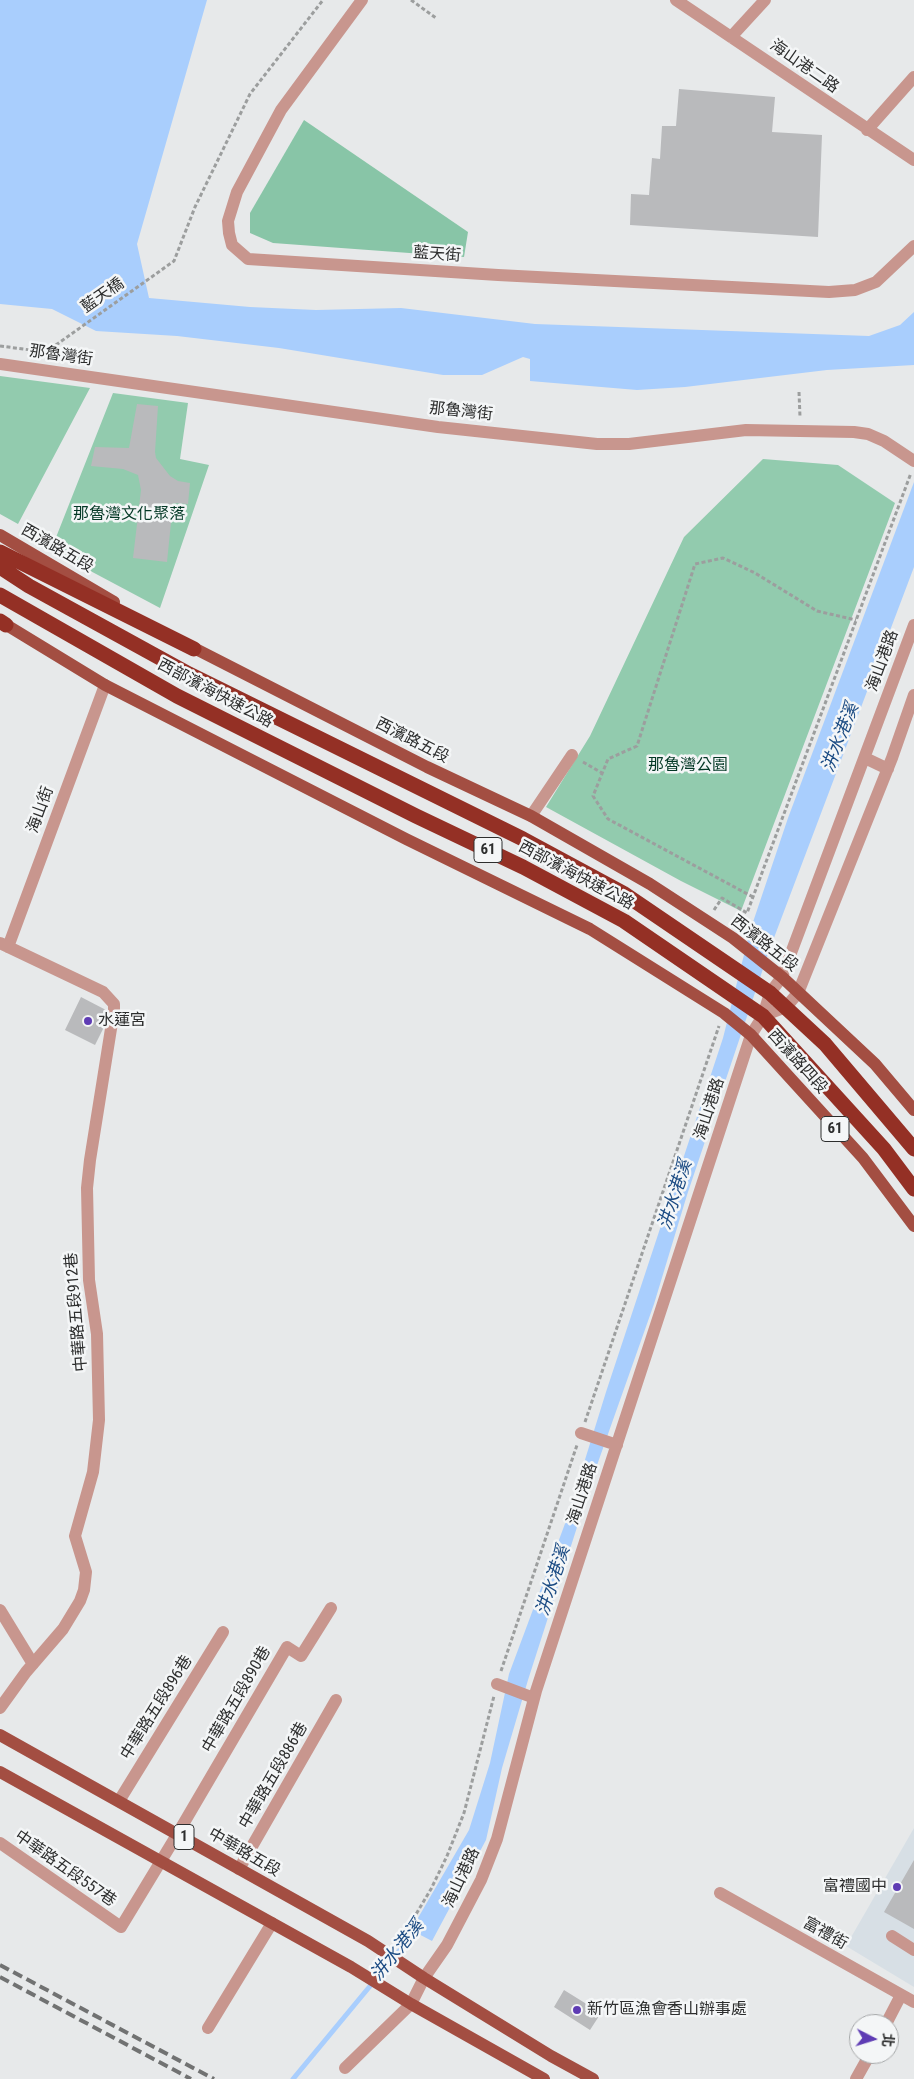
<!DOCTYPE html>
<html>
<head>
<meta charset="utf-8">
<style>
	body { margin:0 }
	#map { position:relative; width:914px; height:2079px; overflow:hidden; background:#e7e9ea; font-family:"Roboto Condensed","Noto Sans TC",sans-serif }
	canvas { display:block }
	.north { position:absolute; left:849px; top:2014px; width:50px; height:50px; box-sizing:border-box; background:#f4f6f7; border:1px solid #a4a6a7; border-radius:50%; rotate:95deg; font-size:14px; font-weight:700; line-height:20px; text-align:center; color:#2d2e2e }
	.north::after { content:''; display:block; margin:auto; width:18px; height:22px; background:#5e3cb4; clip-path:polygon(50% 0,100% 100%,50% 72%,0 100%) }
</style>
</head>
<body>
<div id="map">
<canvas width="914" height="2079"></canvas>
<div class="north">北</div>
</div>
<script>
const context = document.querySelector('canvas').getContext('2d');
context.lineJoin = 'round';
function paint(path, color) {
  context.fillStyle = color;
  context.fill(path, 'evenodd');
}
function toPath(rows) {
  const path = new Path2D();
  for (const r of rows) {
    path.moveTo(r[0], r[1]);
    for (let i = 2; i < r.length; i += 2) path.lineTo(r[i], r[i + 1]);
  }
  return path;
}
function strokePath(path, color, width, dash) {
  context.strokeStyle = color;
  context.lineWidth = width;
  context.lineCap = dash ? 'butt' : 'round';
  context.setLineDash(dash || []);
  context.stroke(path);
}
function write(font, color, halo, rows, align = 'center') {
  context.font = font + ' "Roboto Condensed","Noto Sans TC",sans-serif';
  context.lineWidth = 5;
  context.setLineDash([]);
  context.textBaseline = 'middle';
  context.strokeStyle = halo;
  context.fillStyle = color;
  for (const [text, x, y, turn = 0] of rows) {
    context.save();
    context.translate(x, y);
    context.rotate((+turn || 0) * Math.PI / 180);
    context.textAlign = isNaN(turn) ? turn : align;
    if (halo) context.strokeText(text, 0, 0);
    context.fillText(text, 0, 0);
    context.restore();
  }
}
paint(toPath([
	[914,1828,914,1987,846,1946]
]), '#d7dfe5');
paint(toPath([
	[0,376,90,388,18,524,0,514],
	[113,393,188,403,180,459,209,465,160,608,51,550],
	[763,459,838,465,895,503,741,911,681,881,546,807,590,736,684,537]
]), '#92cbae');
paint(toPath([
	[304,120,468,232,464,257,273,243,250,233,250,213]
]), '#88c5a7');
paint(toPath([
	[0,0,207,0,137,244,149,298,250,307,316,310,401,308,535,324,869,336,900,325,914,312,914,365,827,370,685,387,637,390,530,381,530,359,523,357,482,375,443,375,279,348,177,336,96,331,52,309,0,304],
	[914,482,914,567,769,951,687,1195,654,1304,596,1468,528,1680,502,1768,486,1840,432,1941,411,1930,469,1830,490,1763,509,1674,566,1521,606,1392,723,1038,750,931,788,818]
]), '#a9cefd');
strokePath(toPath([
	[293,2079,419,1927]
]), '#a9cefd', 5);
paint(toPath([
	[679,89,775,97,772,132,822,135,818,237,630,225,631,194,649,195,652,158,660,159,662,126,676,126],
	[137,404,158,406,155,452,156,458,170,476,178,481,190,483,188,504,173,503,167,562,133,558,141,490,138,475,123,469,91,466,95,447,129,448],
	[81,997,106,1010,103,1029,95,1045,65,1030],
	[914,1860,914,1929,884,1912],
	[564,1990,601,2013,590,2030,554,2007]
]), '#b9babc');
strokePath(toPath([
	[411,0,436,18],
	[0,346,46,352,174,261,195,207,250,94,323,0],
	[799,392,800,417],
	[583,762,602,773],
	[753,897,608,819,593,796,608,759,637,746,695,564,723,558,755,573,817,611,856,620],
	[714,910,722,898,747,913,911,473],
	[585,1422,719,1026],
	[501,1671,577,1445],
	[403,1936,431,1889,447,1856,464,1813,494,1696]
]), '#9c9e9e', 3, [4, 2.5]);
strokePath(toPath([
	[362,0,281,110,237,192,228,221,229,233,232,245,248,259,498,275,829,292,855,290,876,282,914,246],
	[676,0,914,160],
	[731,37,765,0],
	[867,130,914,77],
	[0,364,438,427,597,444,629,444,746,430,854,432,868,434,884,441,914,461],
	[865,758,888,769],
	[531,816,572,755],
	[0,943,103,992,114,1004,114,1010,90,1160,87,1188,89,1280,97,1334,99,1420,93,1472,75,1536,86,1572,84,1590,80,1601,63,1629,26,1672,0,1708],
	[8,947,105,685],
	[763,1016,786,1007,798,993,892,758,914,695],
	[581,1433,617,1445],
	[0,1610,33,1664],
	[497,1684,534,1698],
	[119,1801,223,1632],
	[0,1843,121,1927,178,1833,287,1647,301,1656,331,1608],
	[239,1869,336,1700],
	[720,1893,914,2002],
	[892,1936,914,1950],
	[886,2024,901,1995],
	[208,2028,272,1923],
	[345,2068,411,2004,424,1978,447,1945,481,1880,497,1839,536,1691,751,1035,763,1016,770,993,782,977,914,625],
	[856,2079,870,2054]
]), '#c8968e', 12);
strokePath(toPath([
	[0,535,114,602],
	[0,621,105,685,406,839,590,929,724,1013,751,1035,863,1158,914,1226],
	[188,645,427,767,531,816,650,884,733,938,782,977,875,1064,914,1110],
	[0,1735,368,1941,424,1978,551,2056,593,2079],
	[0,1772,351,1967,411,2004,544,2079]
]), '#a34e42', 12);
strokePath(toPath([
	[0,552,194,649],
	[0,567,29,586,189,674,523,839,623,893,770,993,825,1044,914,1149],
	[0,595,177,696,416,816,523,867,624,921,763,1016,884,1149,914,1189],
	[0,621,6,625]
]), '#943025', 15);
strokePath(toPath([
	[0,1965,214,2079],
	[0,1977,191,2079]
]), '#717272', 4, [10, 5]);
for (const [x, y, r, color] of [
	[88,1021,5,"#5e3cb4"],
	[897,1887,5,"#5e3cb4"],
	[577,2010,5,"#5e3cb4"]
]) {
  const dot = new Path2D();
  dot.arc(x, y, r, 0, 2 * Math.PI);
  context.fillStyle = color;
  context.fill(dot);
  strokePath(dot, '#f4f6f7', 2);
}
for (const [x, y, w] of [
	[488,850,28],
	[835,1129,28],
	[184,1837,20]
]) {
  const box = new Path2D();
  box.roundRect(x - w / 2, y - 12.5, w, 25, 4);
  context.fillStyle = '#f4f6f7';
  context.fill(box);
  strokePath(box, '#2d2e2e', 1);
}
write('bold 15px', '#2d2e2e', null, [
	["61",488,850],
	["61",835,1129],
	["1",184,1837]
]);
write('16px', '#2d2e2e', '#f4f6f7', [
	["海山港二路",804,67,35],
	["藍天街",437,255,4],
	["藍天橋",103,296,-35],
	["那魯灣街",61,356,8],
	["那魯灣街",461,412,6],
	["西濱路五段",57,549,30],
	["海山港路",883,661,-70],
	["西部濱海快速公路",215,694,28],
	["西濱路五段",412,741,27],
	["海山街",41,810,-70],
	["西部濱海快速公路",576,876,28],
	["西濱路五段",764,944,38],
	["西濱路四段",797,1062,48],
	["海山港路",710,1109,-72],
	["中華路五段912巷",77,1312,-95],
	["海山港路",583,1494,-72],
	["中華路五段890巷",237,1700,-60],
	["中華路五段896巷",157,1708,-58],
	["中華路五段886巷",274,1776,-60],
	["中華路五段",244,1853,30],
	["中華路五段557巷",65,1869,35],
	["海山港路",462,1878,-65],
	["富禮街",825,1934,29]
]);
write('16px', '#033825', '#f4f6f7', [
	["那魯灣文化聚落",129,515],
	["那魯灣公園",688,766]
]);
write('16px', '#2d2e2e', '#f4f6f7', [
	["水蓮宮",98,1021],
	["富禮國中",887,1887,"right"],
	["新竹區漁會香山辦事處",587,2010]
], 'left');
write('italic 18px', '#1b4b83', '#f4f6f7', [
	["汫水港溪",841,738,-69],
	["汫水港溪",676,1195,-72],
	["汫水港溪",554,1581,-72],
	["汫水港溪",398,1951,-51]
]);
</script>
</body>
</html>
